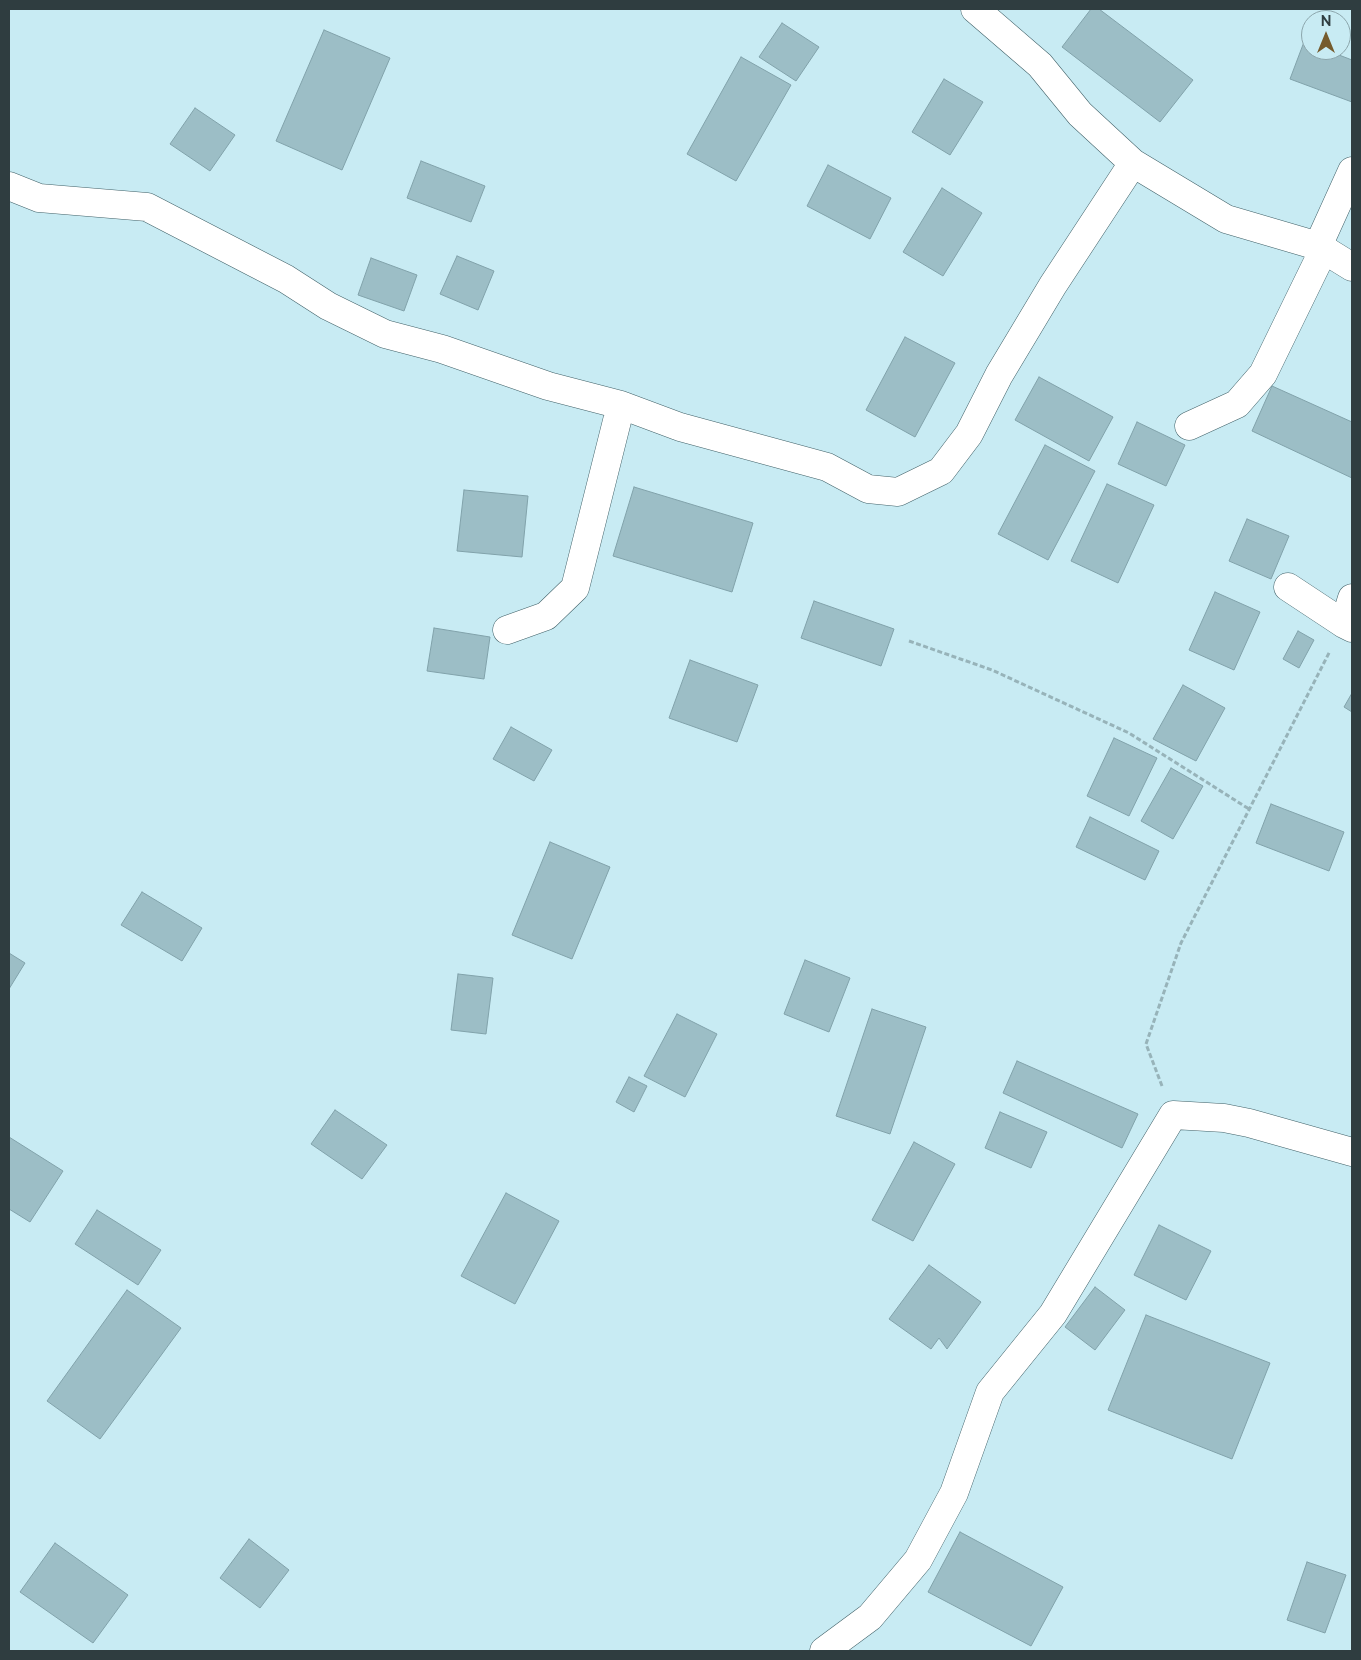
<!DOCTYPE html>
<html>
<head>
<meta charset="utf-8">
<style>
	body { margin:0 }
	#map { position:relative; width:1361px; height:1660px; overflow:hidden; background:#c8ebf3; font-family:Raleway,sans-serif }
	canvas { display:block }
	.frame { position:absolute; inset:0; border:10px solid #2f3d40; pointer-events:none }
	.north { position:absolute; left:1301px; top:10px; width:50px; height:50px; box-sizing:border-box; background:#c8ebf3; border:1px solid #8ba5ab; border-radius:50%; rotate:0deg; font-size:14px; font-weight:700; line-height:20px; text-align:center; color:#2f3d40 }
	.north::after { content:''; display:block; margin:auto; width:18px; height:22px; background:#755b2d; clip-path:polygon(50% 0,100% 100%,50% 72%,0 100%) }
</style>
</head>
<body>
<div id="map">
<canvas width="1361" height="1660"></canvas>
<div class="frame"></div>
<div class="north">N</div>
</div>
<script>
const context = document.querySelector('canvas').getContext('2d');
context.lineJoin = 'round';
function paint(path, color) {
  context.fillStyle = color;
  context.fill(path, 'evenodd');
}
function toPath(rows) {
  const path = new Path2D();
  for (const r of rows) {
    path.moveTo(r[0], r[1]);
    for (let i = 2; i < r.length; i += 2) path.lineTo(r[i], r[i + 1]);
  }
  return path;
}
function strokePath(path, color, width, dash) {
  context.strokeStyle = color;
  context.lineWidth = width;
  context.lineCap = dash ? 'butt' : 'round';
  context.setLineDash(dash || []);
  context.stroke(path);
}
const building = toPath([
	[1091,9,1099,9,1193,80,1160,122,1062,47,1091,9],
	[782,23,819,47,796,81,759,57,782,23],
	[324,30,390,58,342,170,276,141,324,30],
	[1304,42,1311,44,1311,50,1326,50,1352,60,1352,102,1290,79,1304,42],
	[741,57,791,85,736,181,687,154,741,57],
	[944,79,983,102,950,155,912,132,944,79],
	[195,108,235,135,210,171,170,144,195,108],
	[421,161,485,186,471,222,407,198,421,161],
	[828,165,891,198,870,239,807,206,828,165],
	[942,188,982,213,943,276,903,252,942,188],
	[457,256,494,271,478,310,440,294,457,256],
	[371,258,417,275,404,311,358,295,371,258],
	[905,337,955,363,915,437,866,410,905,337],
	[1039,377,1113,417,1089,461,1015,420,1039,377],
	[1272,386,1352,422,1352,478,1252,431,1272,386],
	[1137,422,1185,445,1166,486,1118,464,1137,422],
	[1045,445,1095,471,1048,560,998,534,1045,445],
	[1107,484,1154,505,1118,583,1071,561,1107,484],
	[634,487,753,523,732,592,613,556,634,487],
	[464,490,528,496,522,557,457,551,464,490],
	[1247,519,1289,536,1271,579,1229,561,1247,519],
	[1215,592,1260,612,1234,670,1189,650,1215,592],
	[814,601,894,629,881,666,801,638,814,601],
	[434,628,490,637,484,679,427,671,434,628],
	[1298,631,1314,640,1299,668,1283,659,1298,631],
	[690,660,758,685,737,742,669,718,690,660],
	[1183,685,1225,708,1196,761,1153,739,1183,685],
	[1352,693,1352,712,1344,707,1352,693],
	[511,727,552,750,534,781,493,759,511,727],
	[1114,738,1157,758,1129,816,1087,796,1114,738],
	[1171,768,1203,786,1173,839,1141,821,1171,768],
	[1271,804,1344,832,1329,871,1256,843,1271,804],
	[1090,817,1159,851,1145,880,1076,847,1090,817],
	[550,842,610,867,572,959,512,935,550,842],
	[142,892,202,928,182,961,121,925,142,892],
	[9,953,25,963,9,989,9,953],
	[805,960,850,978,829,1032,784,1014,805,960],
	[458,974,493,978,486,1034,451,1030,458,974],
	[872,1009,926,1027,890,1134,836,1116,872,1009],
	[677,1014,717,1034,685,1097,644,1076,677,1014],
	[1017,1061,1138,1114,1122,1148,1003,1093,1017,1061],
	[629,1077,647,1086,634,1112,616,1102,629,1077],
	[335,1110,387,1145,362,1179,311,1144,335,1110],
	[1000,1112,1047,1132,1031,1168,985,1148,1000,1112],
	[9,1137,63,1171,30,1222,9,1209,9,1137],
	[914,1142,955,1164,913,1241,872,1220,914,1142],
	[506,1193,559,1221,515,1304,461,1276,506,1193],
	[97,1210,161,1250,138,1285,75,1244,97,1210],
	[1159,1225,1211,1251,1186,1300,1134,1275,1159,1225],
	[929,1265,981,1302,947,1349,939,1338,931,1349,889,1319,929,1265],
	[1095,1287,1125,1310,1095,1350,1065,1327,1095,1287],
	[127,1290,181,1328,100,1439,47,1401,127,1290],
	[1146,1315,1270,1363,1232,1459,1108,1410,1146,1315],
	[960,1532,1063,1587,1031,1646,928,1592,960,1532],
	[249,1539,289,1570,260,1608,220,1578,249,1539],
	[55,1543,128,1595,93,1643,20,1592,55,1543],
	[1307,1562,1346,1575,1325,1633,1287,1620,1307,1562]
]);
paint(building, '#9cbec6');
strokePath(building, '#81a2aa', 1);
const minor = toPath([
	[975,9,1040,65,1080,114,1133,163,1226,219,1318,246,1352,267],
	[9,186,39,198,147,207,286,279,328,306,385,334,442,349,548,386,621,405],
	[1318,246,1352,171],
	[1189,426,1237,404,1263,374,1324,249],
	[1288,587,1344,624,1352,628],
	[1344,624,1352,598],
	[507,630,546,616,575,588,621,405,680,427,827,467,868,489,898,492,941,471,969,434,999,375,1053,285,1133,163],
	[824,1651,870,1617,918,1560,954,1493,990,1392,1053,1314,1173,1115,1224,1118,1249,1123,1352,1152]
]);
strokePath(minor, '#416168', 29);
strokePath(toPath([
	[909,641,992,670,1129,733,1249,809],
	[1162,1086,1146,1044,1181,943,1330,651]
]), '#97b3b9', 3, [5, 2.5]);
strokePath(minor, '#fff', 28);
</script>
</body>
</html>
